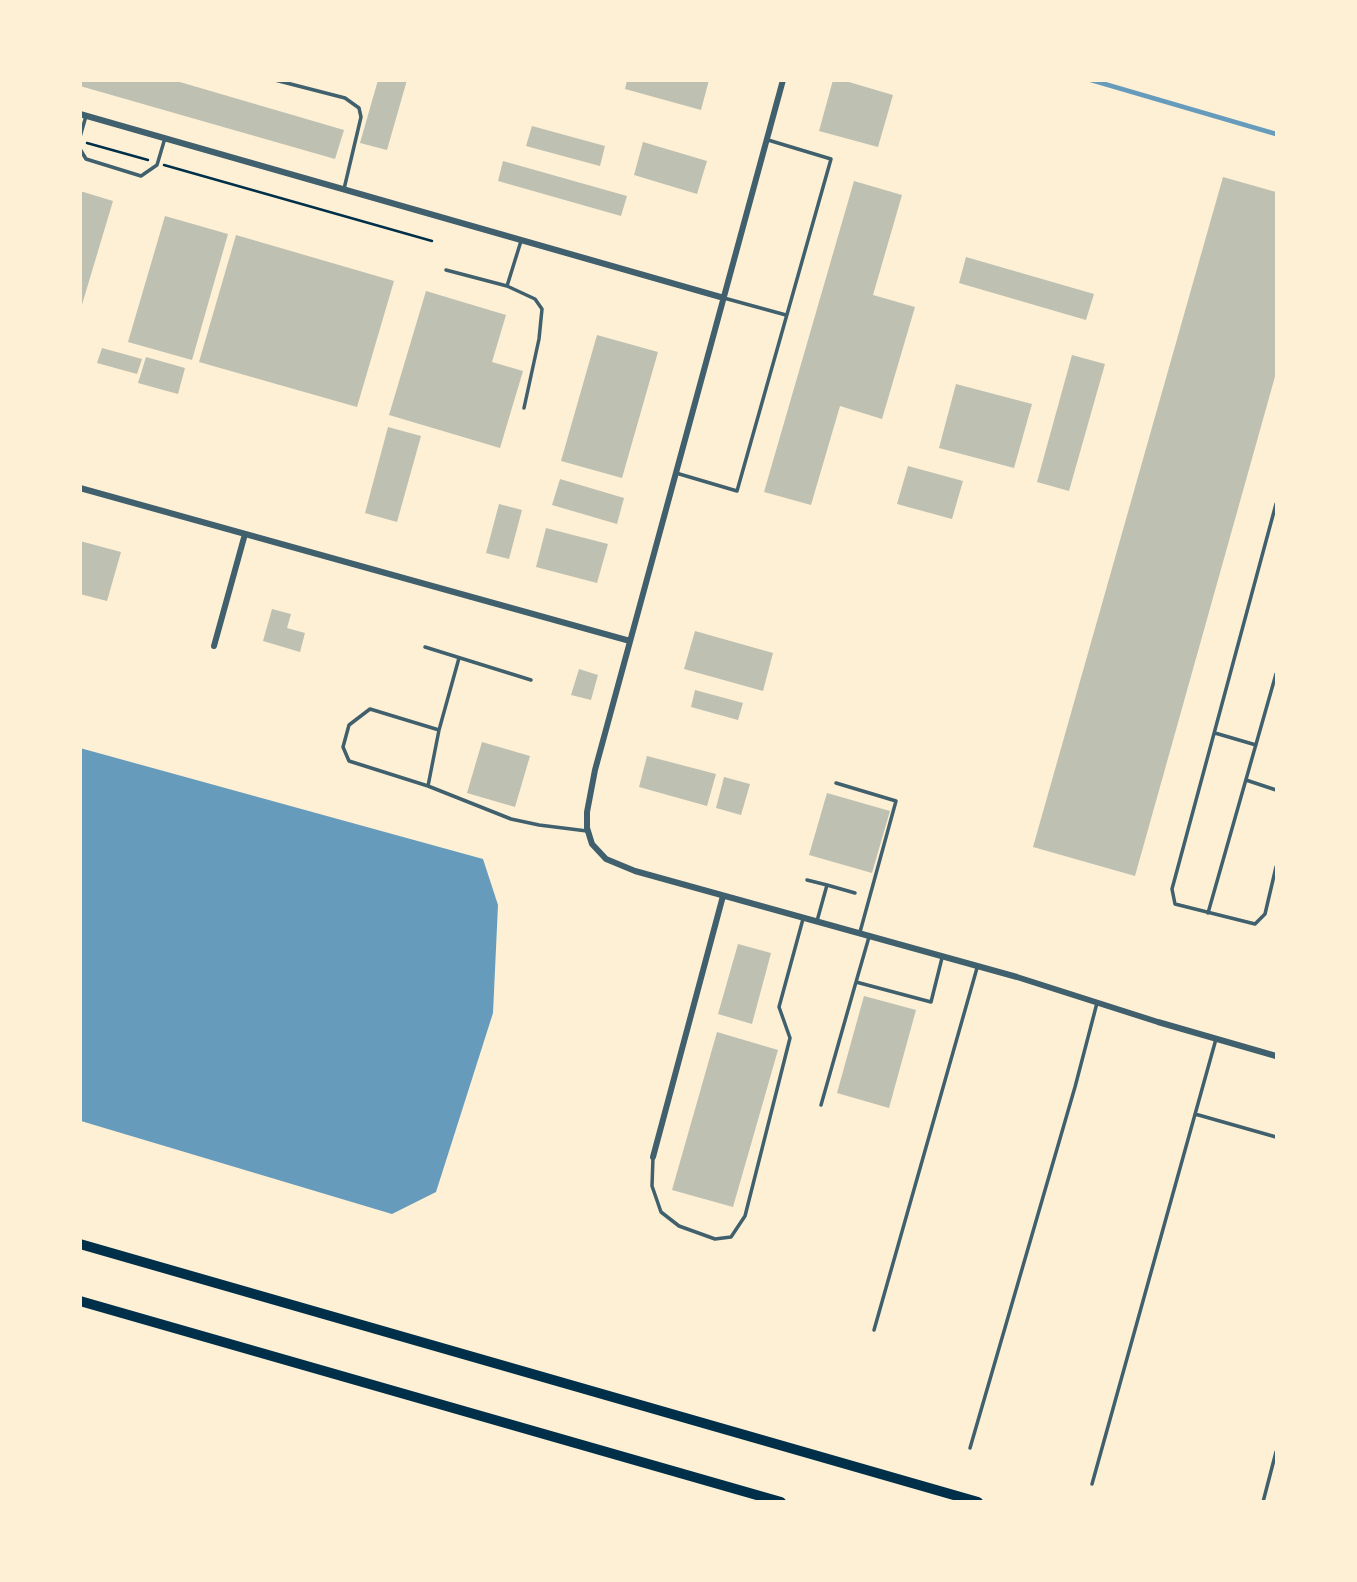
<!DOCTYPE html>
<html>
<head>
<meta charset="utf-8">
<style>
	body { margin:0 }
	#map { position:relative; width:1357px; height:1582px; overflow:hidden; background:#fdf0d5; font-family:Overpass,sans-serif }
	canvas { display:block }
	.frame { position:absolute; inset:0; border:82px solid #fdf0d5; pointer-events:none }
</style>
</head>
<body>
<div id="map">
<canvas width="1357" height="1582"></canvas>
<div class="frame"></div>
</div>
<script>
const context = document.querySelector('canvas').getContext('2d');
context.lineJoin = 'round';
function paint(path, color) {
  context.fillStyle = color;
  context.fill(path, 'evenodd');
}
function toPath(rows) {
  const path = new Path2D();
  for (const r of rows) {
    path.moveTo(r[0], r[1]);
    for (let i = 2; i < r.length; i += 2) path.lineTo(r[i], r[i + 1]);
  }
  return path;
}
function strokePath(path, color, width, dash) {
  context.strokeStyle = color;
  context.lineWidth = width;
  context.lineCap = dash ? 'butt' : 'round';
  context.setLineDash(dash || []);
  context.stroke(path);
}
paint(toPath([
	[80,748,483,859,498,905,493,1013,436,1192,392,1214,81,1121]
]), '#669bbc');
strokePath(toPath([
	[1091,80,1276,134]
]), '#669bbc', 4.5);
paint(toPath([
	[80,80,173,80,344,130,335,159,80,86],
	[378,80,407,80,387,150,360,143],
	[627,80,709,80,701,110,625,89],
	[833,80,842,80,893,95,878,147,819,131],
	[532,126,605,146,600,166,526,146],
	[643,142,707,161,697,194,634,175],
	[503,161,627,196,621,216,498,181],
	[1223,177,1276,192,1276,373,1135,876,1033,847],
	[854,181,902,195,873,295,915,307,882,419,840,406,811,505,764,492],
	[80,191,113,201,81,308,80,308],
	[165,216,228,234,192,360,128,342],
	[236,235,394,281,357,407,199,362],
	[966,257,1094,294,1086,320,959,283],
	[426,291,506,315,492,362,523,371,500,448,389,415],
	[597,335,658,352,622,478,561,461],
	[102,348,142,359,137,374,97,363],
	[1072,355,1105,364,1069,491,1037,482],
	[146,357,185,368,178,394,138,383],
	[956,384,1032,404,1014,468,939,448],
	[388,427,421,436,397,522,365,513],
	[908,466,963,481,952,519,897,504],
	[560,479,624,498,617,524,552,505],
	[499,504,522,510,509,559,486,553],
	[546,528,608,544,597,583,536,567],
	[80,541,121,552,107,601,80,594],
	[272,609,291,614,287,628,305,633,300,652,263,641],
	[695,631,773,653,763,691,684,669],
	[579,669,598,675,591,700,571,695],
	[695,690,743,703,738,720,691,707],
	[482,742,530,756,515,807,467,793],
	[647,756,716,774,707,806,639,787],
	[724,777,750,784,741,815,716,808],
	[827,793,890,811,872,873,809,855],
	[738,944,771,953,752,1024,718,1014],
	[864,996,916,1010,889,1108,837,1093],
	[717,1032,778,1050,733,1207,672,1190]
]), '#bec0b2');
strokePath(toPath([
	[87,143,148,160],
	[164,165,432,241]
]), '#003049', 2.5);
strokePath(toPath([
	[275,80,345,98,359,108,361,117,344,189],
	[80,137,86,116],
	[80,149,86,159,141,176,157,165,165,138],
	[446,270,507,286,521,241],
	[507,286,535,299,542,309,539,339,524,408],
	[724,298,786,315],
	[676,473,737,491,831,159,768,140],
	[1276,504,1172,889,1175,904,1255,924,1265,914,1276,867],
	[425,647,531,680],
	[439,730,459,658],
	[1215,733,1256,745],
	[1246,780,1276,790],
	[836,783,896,801,860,932],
	[428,786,439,730,370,709,349,725,343,747,349,761,428,786,511,819,539,825,587,831],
	[807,880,827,885,817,921],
	[827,885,855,893],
	[1208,913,1276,674],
	[869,937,856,982,931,1002,942,958],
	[821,1105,856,982],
	[1195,1114,1276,1137],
	[653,1157,652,1186,661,1212,679,1226,715,1239,731,1237,745,1216,790,1038,779,1007,803,919],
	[874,1330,977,968],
	[970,1448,1075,1087,1097,1003],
	[1092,1484,1216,1039],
	[1263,1502,1276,1452]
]), '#3f606c', 3.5);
strokePath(toPath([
	[783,80,595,770,587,812,587,828,592,844,606,859,635,871,1017,977,1158,1022,1276,1056],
	[80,114,724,298],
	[80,488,630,641],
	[214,646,245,534],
	[653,1157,723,896]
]), '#3f606c', 6);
strokePath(toPath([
	[80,1244,978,1502],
	[80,1301,781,1502]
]), '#003049', 10);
</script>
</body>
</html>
